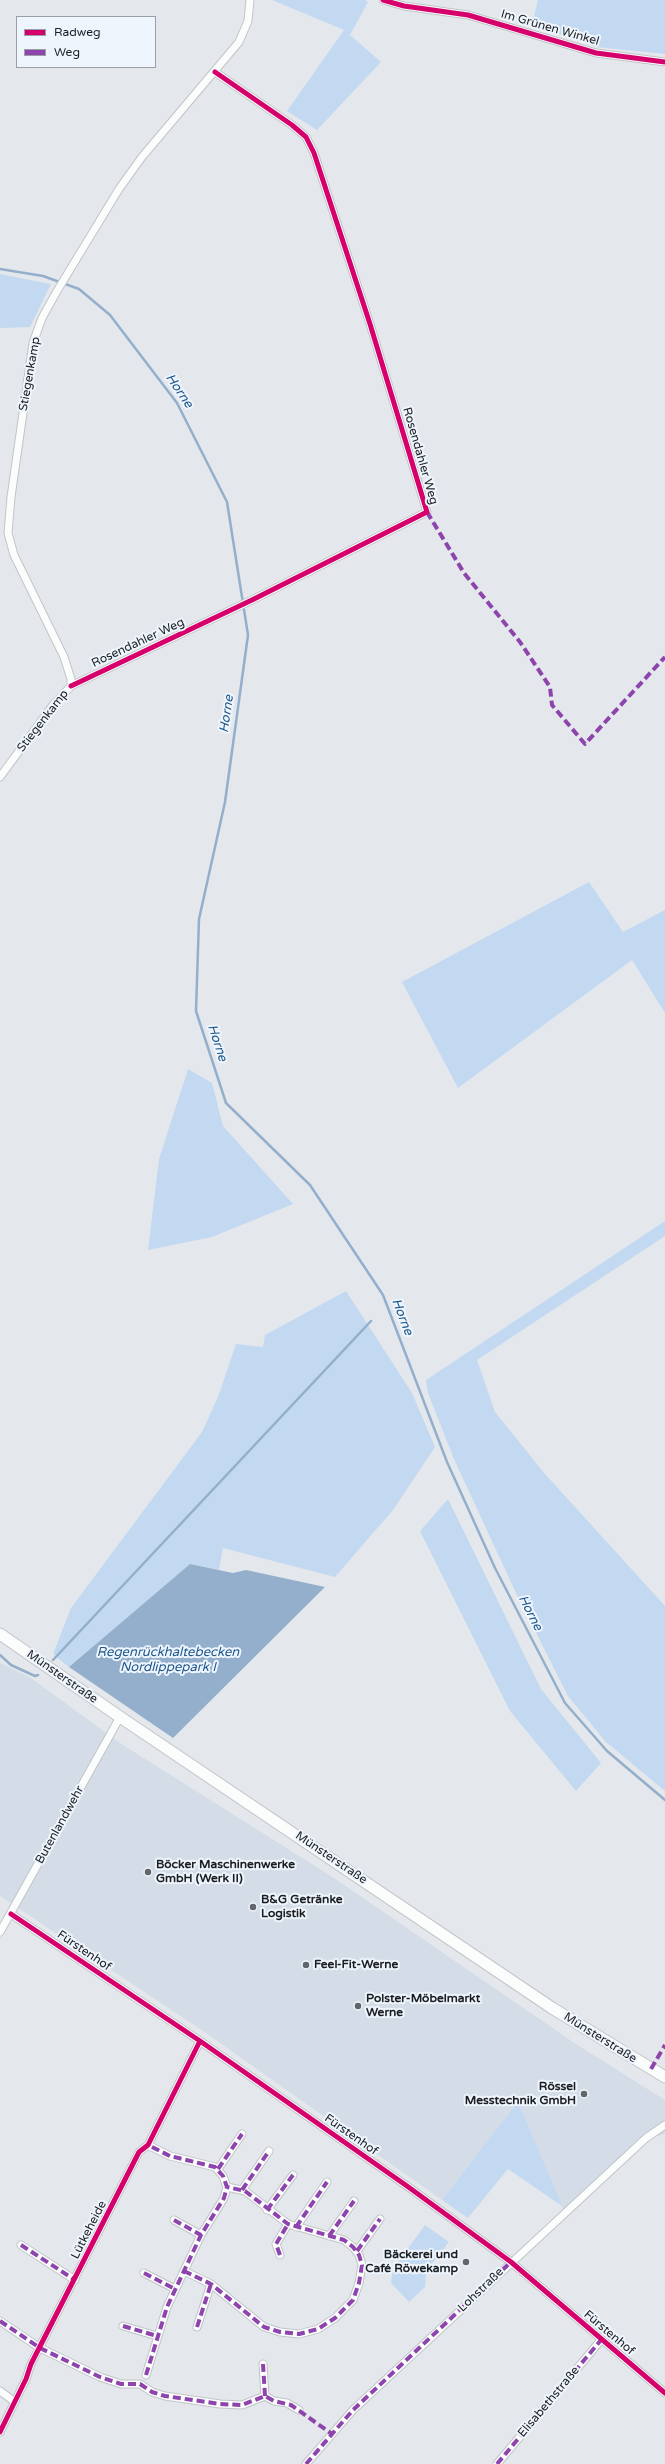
<!DOCTYPE html>
<html>
<head>
<meta charset="utf-8">
<style>
	body { margin:0 }
	#map { position:relative; width:665px; height:2464px; overflow:hidden; background:#e4e8ec; font-family:"Varela Round",sans-serif }
	canvas { display:block }
	.legend { position:absolute; left:16px; top:16px; width:140px; height:52px; box-sizing:border-box; background:#eef5fd; border:1px solid #9a9fa5; margin:0; padding:5px 7px; list-style:none; font-size:12px; color:#1c1f22 }
	.legend li { display:flex; align-items:center; gap:8px; height:20px }
	.legend b { width:20px; border:1px solid #9a9fa5 }
</style>
</head>
<body>
<div id="map">
<canvas width="665" height="2464"></canvas>
<ul class="legend">
<li><b style="height:5px;background:#d6006c"></b>Radweg</li>
<li><b style="height:5px;background:#8e44ad"></b>Weg</li>
</ul>
</div>
<script>
const context = document.querySelector('canvas').getContext('2d');
context.lineJoin = 'round';
function paint(path, color) {
  context.fillStyle = color;
  context.fill(path, 'evenodd');
}
function toPath(rows) {
  const path = new Path2D();
  for (const r of rows) {
    path.moveTo(r[0], r[1]);
    for (let i = 2; i < r.length; i += 2) path.lineTo(r[i], r[i + 1]);
  }
  return path;
}
function strokePath(path, color, width, dash) {
  context.strokeStyle = color;
  context.lineWidth = width;
  context.lineCap = dash ? 'butt' : 'round';
  context.setLineDash(dash || []);
  context.stroke(path);
}
function write(font, color, halo, rows, align = 'center') {
  context.font = font + ' "Varela Round",sans-serif';
  context.lineWidth = 4;
  context.setLineDash([]);
  context.textBaseline = 'middle';
  context.strokeStyle = halo;
  context.fillStyle = color;
  for (const [text, x, y, turn = 0] of rows) {
    context.save();
    context.translate(x, y);
    context.rotate((+turn || 0) * Math.PI / 180);
    context.textAlign = isNaN(turn) ? turn : align;
    if (halo) context.strokeText(text, 0, 0);
    context.fillText(text, 0, 0);
    context.restore();
  }
}
paint(toPath([
	[0,1663,31,1678,120,1743,334,1878,576,2044,665,2100,665,2134,647,2139,565,2215,518,2103,442,2200,206,2033,0,1896]
]), '#d4dde7');
paint(toPath([
	[272,0,365,0,368,2,350,35,381,62,317,130,287,111,344,30],
	[538,0,665,0,665,54,596,47,532,24],
	[0,274,51,284,30,327,0,328],
	[589,882,623,932,665,910,665,1013,632,960,458,1088,402,982],
	[188,1069,212,1083,223,1126,293,1204,212,1237,148,1250,159,1159],
	[665,1221,665,1236,477,1360,495,1412,545,1474,665,1606,665,1791,606,1742,568,1696,516,1593,454,1459,428,1393,426,1380],
	[346,1291,412,1393,435,1447,393,1510,335,1577,223,1548,219,1570,190,1564,69,1667,53,1654,71,1608,202,1432,218,1397,236,1344,263,1347,265,1335],
	[448,1499,541,1689,601,1763,576,1791,510,1711,420,1531],
	[518,2102,562,2206,508,2169,468,2218,442,2200],
	[425,2225,449,2242,426,2271,425,2287,409,2302,391,2283,393,2269]
]), '#c2d9f1');
paint(toPath([
	[190,1564,233,1573,246,1570,325,1587,173,1738,69,1667]
]), '#93afcb');
strokePath(toPath([
	[0,269,43,276,79,289,110,315,177,403,227,502,248,635,225,802,199,919,196,1011,226,1103,310,1185,383,1295,447,1462,495,1568,565,1703,607,1751,665,1800],
	[0,1655,11,1665,35,1676,38,1675],
	[53,1660,371,1321]
]), '#93afcb', 2.5);
const minor = toPath([
	[383,0,404,6,468,15,596,53,665,62],
	[71,686,252,600,427,512,370,324,314,153,306,137,292,125,215,72],
	[0,777,53,705,71,686,71,679,64,657,14,555,8,533,11,497,33,343,42,318,57,291,119,189,142,157,239,42,248,21,250,0],
	[11,1914,200,2041,407,2186,511,2262,665,2393],
	[0,1932,120,1717],
	[218,2169,242,2134],
	[242,2190,269,2151],
	[267,2210,293,2175],
	[174,2220,201,2235],
	[296,2227,327,2182],
	[329,2236,354,2201],
	[21,2245,75,2280],
	[357,2251,380,2219],
	[280,2255,276,2244,288,2224],
	[184,2271,211,2284,264,2327,280,2332,299,2334,318,2329,335,2318,353,2300,359,2283,362,2265,359,2255,353,2247,344,2240,288,2224,245,2191,227,2187],
	[144,2273,175,2289],
	[0,2321,40,2348,100,2377,121,2384,140,2384,152,2392,165,2396,220,2404,242,2405,265,2396,274,2401,287,2403,299,2410],
	[123,2326,157,2336],
	[197,2327,211,2284],
	[263,2364,265,2396],
	[146,2375,167,2307,201,2235,224,2198,227,2187,223,2176,215,2167,170,2156,148,2145],
	[0,2391,15,2402],
	[0,2432,26,2379,31,2364,139,2152,148,2145,200,2041],
	[306,2464,353,2410,646,2138,665,2125],
	[497,2464,601,2340]
]);
const primary = toPath([
	[0,1634,120,1717,552,2008,665,2077]
]);
strokePath(minor, '#c1c5c8', 9);
strokePath(primary, '#c1c5c8', 13);
strokePath(minor, '#fbfcfc', 7);
strokePath(primary, '#fbfcfc', 11);
strokePath(toPath([
	[427,512,464,573,520,642,550,687,552,705,585,744,665,657],
	[651,2069,665,2045],
	[218,2169,242,2134],
	[242,2190,269,2151],
	[267,2210,293,2175],
	[174,2220,201,2235],
	[296,2227,327,2182],
	[329,2236,354,2201],
	[21,2245,75,2280],
	[357,2251,380,2219],
	[280,2255,276,2244,288,2224],
	[184,2271,211,2284,264,2327,280,2332,299,2334,318,2329,335,2318,353,2300,359,2283,362,2265,359,2255,353,2247,344,2240,288,2224,245,2191,227,2187],
	[144,2273,175,2289],
	[0,2321,40,2348,100,2377,121,2384,140,2384,152,2392,165,2396,220,2404,242,2405,265,2396,274,2401,291,2405,332,2434],
	[123,2326,157,2336],
	[197,2327,211,2284],
	[263,2364,265,2396],
	[146,2375,167,2307,201,2235,224,2198,227,2187,223,2176,215,2167,170,2156,148,2145],
	[306,2464,353,2410,511,2262],
	[497,2464,601,2340]
]), '#8e44ad', 4, [8, 4]);
strokePath(toPath([
	[383,0,404,6,468,15,596,53,665,62],
	[71,686,252,600,427,512,370,324,314,153,306,137,292,125,215,72],
	[11,1914,200,2041,407,2186,511,2262,665,2393],
	[0,2432,26,2379,31,2364,139,2152,148,2145,200,2041]
]), '#d6006c', 5);
for (const [x, y, r, color] of [
	[148,1872,4,"#626569"],
	[253,1907,4,"#626569"],
	[306,1965,4,"#626569"],
	[358,2006,4,"#626569"],
	[584,2094,4,"#626569"],
	[466,2262,4,"#626569"]
]) {
  const dot = new Path2D();
  dot.arc(x, y, r, 0, 2 * Math.PI);
  context.fillStyle = color;
  context.fill(dot);
  strokePath(dot, '#eef5fd', 1.5);
}
write('12px', '#1c1f22', '#eef5fd', [
	["Im Grünen Winkel",550,28,16],
	["Stiegenkamp",30,374,-80],
	["Rosendahler Weg",420,456,74],
	["Rosendahler Weg",138,643,-25],
	["Stiegenkamp",43,721,-52],
	["Münsterstraße",62,1677,35],
	["Butenlandwehr",60,1825,-61],
	["Münsterstraße",331,1858,34],
	["Fürstenhof",84,1951,34],
	["Münsterstraße",600,2038,32],
	["Fürstenhof",351,2135,35],
	["Lütkeheide",89,2230,-63],
	["Lohstraße",481,2290,-44],
	["Fürstenhof",609,2333,40],
	["Elisabethstraße",549,2402,-50]
]);
write('bold 12px', '#1c1f22', '#eef5fd', [
	["Böcker Maschinenwerke",156,1865],
	["GmbH (Werk II)",156,1879],
	["B&G Getränke",261,1900],
	["Logistik",261,1914],
	["Feel-Fit-Werne",314,1965],
	["Polster-Möbelmarkt",366,1999],
	["Werne",366,2013],
	["Rössel",576,2087,"right"],
	["Messtechnik GmbH",576,2101,"right"],
	["Bäckerei und",458,2255,"right"],
	["Café Röwekamp",458,2269,"right"]
], 'left');
write('italic 13px', '#21598c', '#eef5fd', [
	["Horne",179,391,56],
	["Horne",227,714,-82],
	["Horne",217,1043,72],
	["Horne",402,1317,69],
	["Horne",530,1613,63],
	["Regenrückhaltebecken",168,1653],
	["Nordlippepark I",168,1668]
]);
</script>
</body>
</html>
